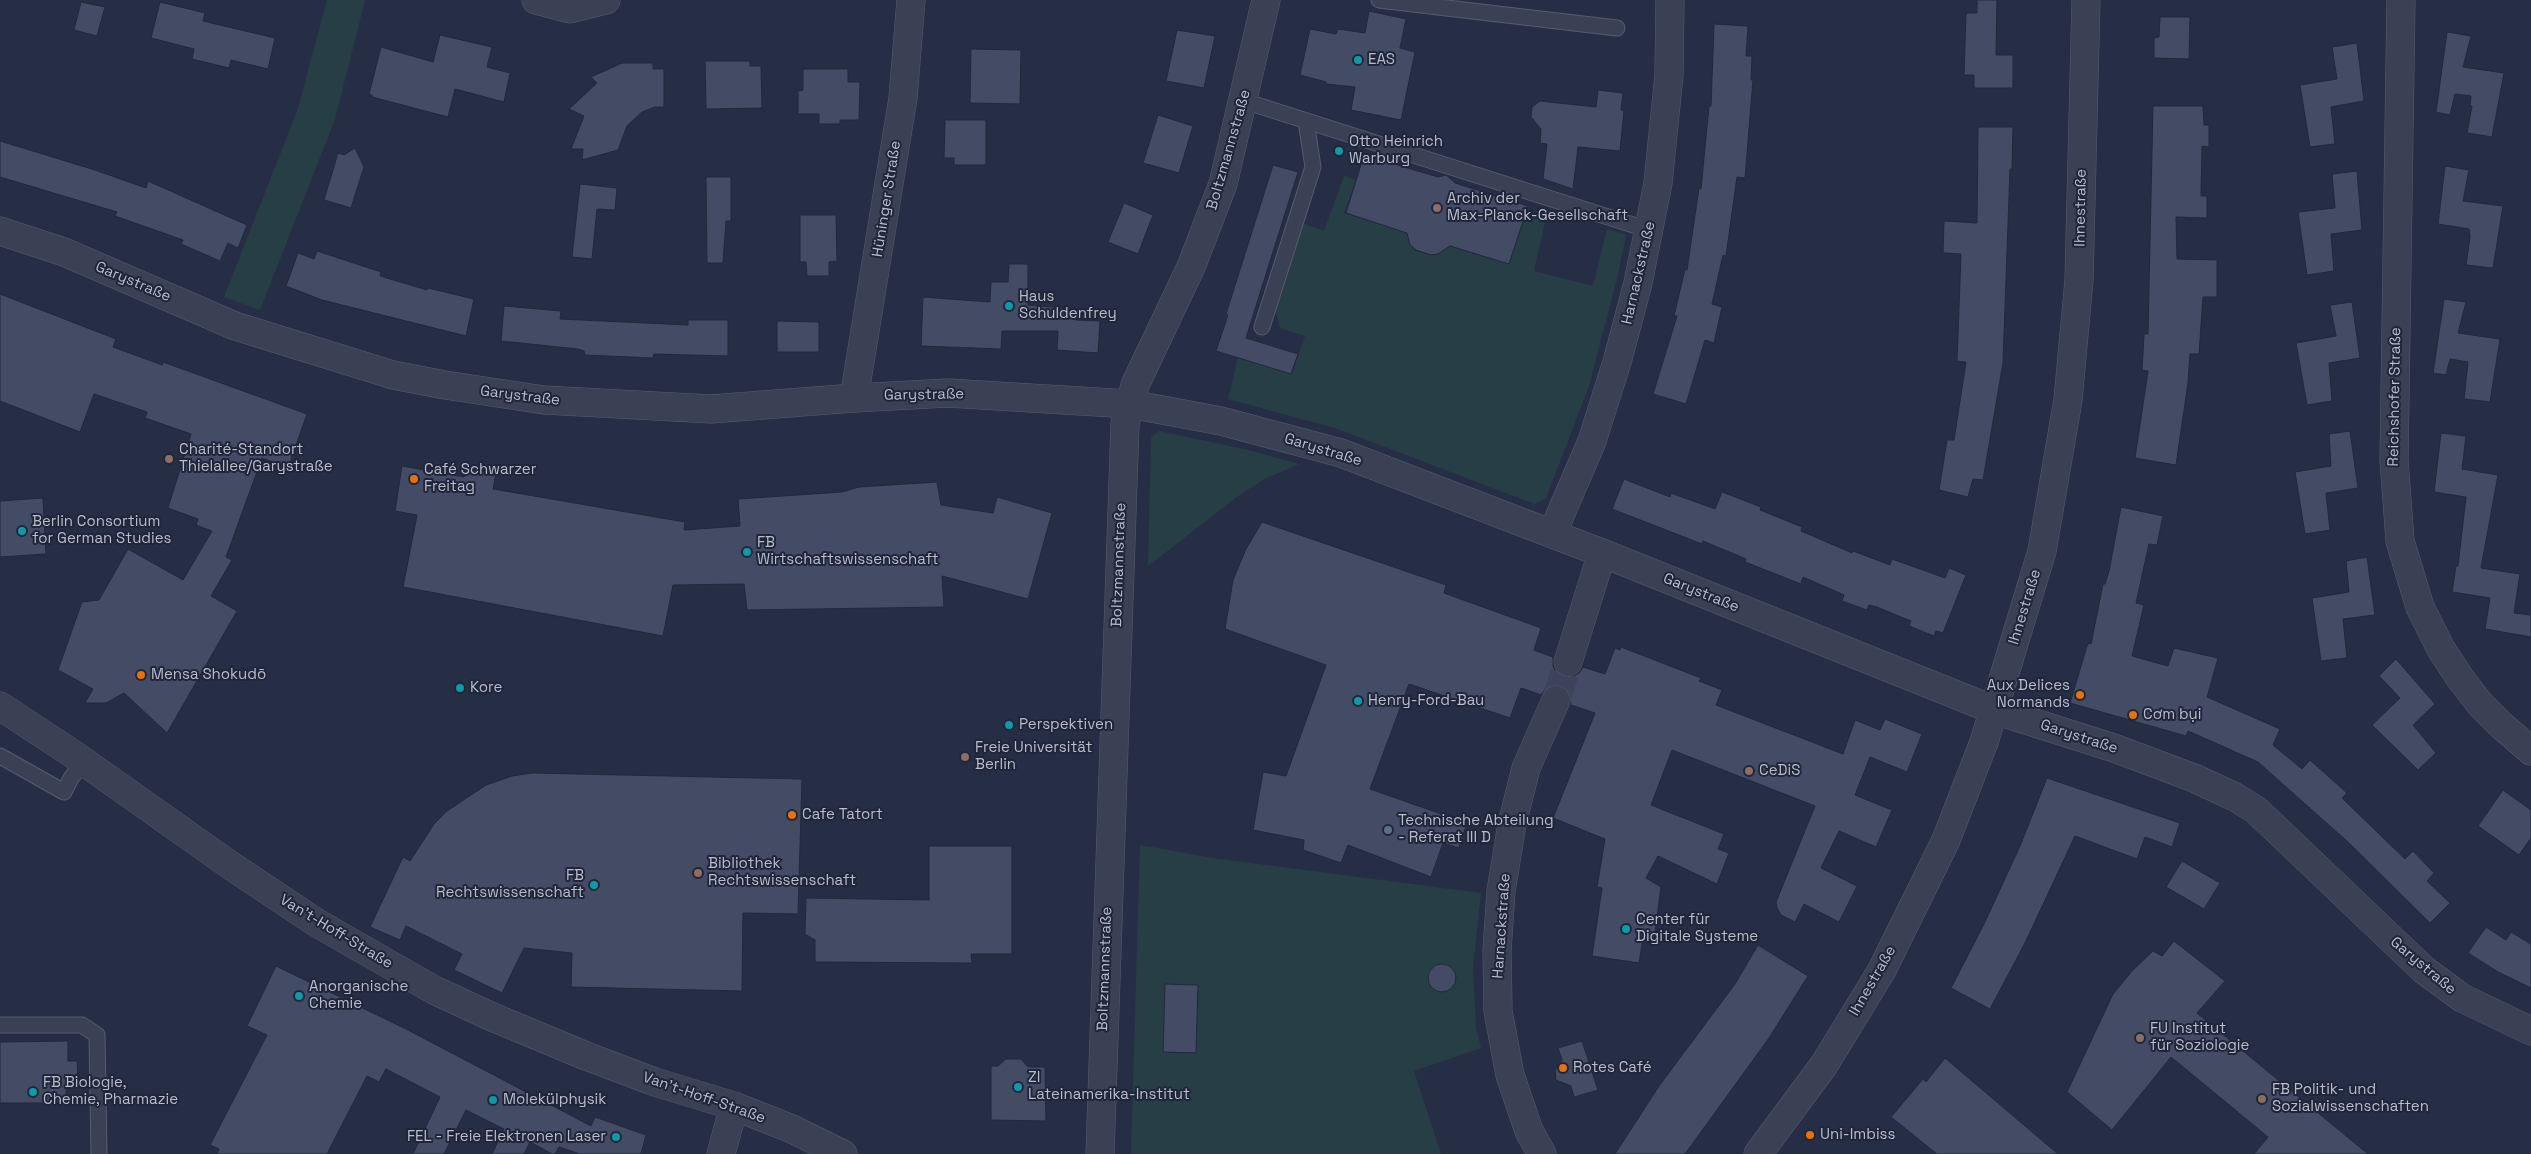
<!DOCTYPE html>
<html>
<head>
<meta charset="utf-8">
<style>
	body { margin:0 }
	canvas { display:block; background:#262e45 }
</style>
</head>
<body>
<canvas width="2531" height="1154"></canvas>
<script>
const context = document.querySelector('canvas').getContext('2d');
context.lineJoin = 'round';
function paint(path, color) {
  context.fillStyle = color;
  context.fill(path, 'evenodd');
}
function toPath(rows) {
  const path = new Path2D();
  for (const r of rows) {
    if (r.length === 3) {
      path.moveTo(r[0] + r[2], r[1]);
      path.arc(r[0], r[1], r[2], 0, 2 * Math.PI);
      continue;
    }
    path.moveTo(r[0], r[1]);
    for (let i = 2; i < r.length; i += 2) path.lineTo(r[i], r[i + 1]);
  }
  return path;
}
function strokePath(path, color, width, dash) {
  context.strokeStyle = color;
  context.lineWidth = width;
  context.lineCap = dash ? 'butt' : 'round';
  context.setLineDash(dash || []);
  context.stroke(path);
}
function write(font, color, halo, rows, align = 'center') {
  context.font = font + ' "Space Grotesk",sans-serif';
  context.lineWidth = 4;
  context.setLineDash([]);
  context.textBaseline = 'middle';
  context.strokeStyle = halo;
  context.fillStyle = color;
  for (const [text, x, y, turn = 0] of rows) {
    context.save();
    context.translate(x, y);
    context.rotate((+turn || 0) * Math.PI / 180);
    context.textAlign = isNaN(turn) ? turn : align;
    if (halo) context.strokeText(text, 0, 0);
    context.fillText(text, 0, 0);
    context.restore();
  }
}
paint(toPath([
	[327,0,365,0,335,119,260,310,224,297,298,109],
	[1344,176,1356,180,1344,213,1414,235,1408,238,1410,245,1416,251,1431,255,1443,251,1443,244,1508,264,1526,211,1546,217,1534,271,1593,286,1607,229,1626,235,1617,278,1589,386,1546,498,1535,504,1335,428,1228,399,1238,358,1292,374,1305,336,1280,328,1273,301,1298,222,1324,231],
	[1159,431,1248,450,1299,464,1266,478,1238,496,1148,566,1151,438],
	[1140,845,1212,858,1481,893,1473,967,1476,1029,1481,1048,1414,1071,1441,1154,1131,1154]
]), '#283e46');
const building = toPath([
	[1977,0,1997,0,1996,55,2013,55,2013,88,1974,88,1974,75,1964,75,1966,13,1977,13,1977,0],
	[81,2,105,7,97,36,74,30,81,2],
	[160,2,205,13,203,21,275,38,268,69,231,60,229,68,192,59,194,49,151,38,160,2],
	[1369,11,1406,19,1400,48,1415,52,1401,120,1351,110,1355,87,1326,84,1326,82,1300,75,1310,29,1336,34,1338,29,1365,33,1369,11],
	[2160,17,2190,17,2189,59,2154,58,2154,38,2159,37,2160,17],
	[1714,24,1748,26,1746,56,1752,56,1751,80,1753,80,1745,178,1737,177,1726,256,1723,255,1712,304,1722,307,1714,343,1705,340,1686,404,1653,394,1677,316,1674,316,1685,269,1687,270,1699,188,1701,189,1709,106,1711,106,1714,24],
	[1177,30,1215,36,1204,88,1166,81,1177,30],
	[2447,32,2471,36,2463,67,2504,73,2492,137,2467,133,2472,106,2470,106,2471,96,2455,94,2450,115,2436,112,2447,32],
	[440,35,492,47,487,67,510,73,504,102,455,89,448,117,372,97,372,95,369,94,381,47,433,62,440,35],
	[2357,43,2364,101,2331,107,2335,144,2310,147,2300,85,2337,79,2332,47,2357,43],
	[971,49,1021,50,1020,104,970,103,971,49],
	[705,61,750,61,750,66,761,66,762,108,706,109,705,61],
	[622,63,653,63,653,69,664,69,664,107,655,107,642,112,627,126,618,150,582,160,583,149,571,149,584,116,569,109,597,83,591,77,622,63],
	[803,69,848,69,848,82,860,82,859,120,840,120,840,124,819,124,819,114,798,114,798,91,803,90,803,69],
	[1598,90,1623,93,1621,110,1624,111,1620,151,1578,147,1573,189,1543,179,1547,144,1540,143,1541,129,1531,117,1532,107,1540,101,1596,107,1598,90],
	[2153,106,2203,106,2204,125,2209,125,2209,147,2202,146,2201,196,2207,196,2207,218,2176,217,2177,259,2217,260,2217,297,2203,297,2199,354,2190,354,2188,383,2176,465,2135,458,2148,371,2142,370,2144,334,2148,334,2153,106],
	[1158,115,1193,126,1179,173,1143,163,1158,115],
	[945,120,986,120,986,165,954,165,954,158,944,158,945,120],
	[1978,127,2013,127,2012,169,2010,169,2003,363,1983,480,1973,479,1968,497,1939,490,1947,440,1954,440,1966,362,1957,361,1961,254,1943,253,1944,221,1977,223,1978,127],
	[0,141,95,170,146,188,148,181,247,225,238,248,228,243,220,261,181,244,183,240,115,216,117,212,0,177,0,141],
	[355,148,364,167,351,208,324,200,338,153,344,155,355,148],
	[1364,155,1438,177,1446,175,1455,183,1528,206,1509,264,1450,246,1438,254,1431,255,1416,250,1410,245,1407,233,1346,213,1364,155],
	[1273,165,1298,172,1246,338,1298,354,1291,374,1216,351,1228,315,1226,314,1273,165],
	[2445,166,2469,170,2463,201,2503,206,2493,268,2466,265,2470,237,2469,229,2438,224,2445,166],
	[2357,171,2362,230,2331,234,2334,271,2307,275,2298,212,2335,208,2332,174,2357,171],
	[706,177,731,177,731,221,726,221,723,263,707,263,706,177],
	[580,184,617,188,615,210,597,209,592,259,572,257,580,184],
	[1124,203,1153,215,1138,254,1108,242,1124,203],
	[800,215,836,215,837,261,829,262,829,276,807,276,806,262,800,262,800,215],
	[317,251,381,272,380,276,427,290,428,288,474,299,466,336,322,300,286,286,298,253,314,259,317,251],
	[1009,264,1028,264,1028,305,1076,309,1076,320,1100,321,1098,353,1057,350,1058,331,1002,331,1001,349,921,346,923,297,990,302,991,282,1008,282,1009,264],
	[0,294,116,339,113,347,162,365,163,362,307,414,288,468,262,458,226,557,232,560,211,596,237,611,167,733,124,693,106,703,85,703,93,689,58,670,82,602,99,600,128,549,183,580,212,531,196,525,198,519,168,508,191,434,145,418,147,412,94,394,80,432,0,401,0,294],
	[2444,299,2466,302,2458,333,2500,339,2490,402,2464,399,2468,362,2450,359,2446,375,2433,373,2444,299],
	[2352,302,2360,358,2329,363,2332,401,2307,405,2296,343,2336,336,2330,305,2352,302],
	[504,306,561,311,560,319,688,325,688,320,728,320,728,356,654,354,653,358,585,355,584,351,578,349,501,341,504,306],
	[777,321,819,322,819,352,777,352,777,321],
	[2350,431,2358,488,2326,493,2330,530,2305,534,2295,472,2331,466,2329,434,2350,431],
	[2441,433,2466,436,2462,469,2498,475,2481,568,2520,574,2514,613,2531,615,2531,637,2485,629,2490,598,2452,592,2456,566,2458,566,2466,497,2434,492,2441,433],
	[402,466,464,477,466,468,496,473,493,489,685,522,684,530,740,526,738,499,842,492,859,487,937,482,941,505,993,513,997,497,1052,513,1028,599,942,576,944,607,747,610,744,584,673,585,663,636,403,587,417,515,395,511,402,466],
	[1624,479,1670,497,1671,493,1715,509,1722,492,1761,507,1760,510,1802,527,1801,531,1852,553,1853,551,1890,565,1892,559,1945,578,1949,568,1966,575,1943,633,1936,631,1934,636,1909,626,1911,621,1877,607,1869,605,1867,610,1842,601,1844,595,1803,577,1801,584,1745,562,1746,559,1703,541,1702,544,1612,509,1624,479],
	[43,498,46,554,0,557,0,501,43,498],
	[2121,507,2163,516,2157,545,2149,544,2136,603,2144,605,2132,656,2168,666,2174,648,2218,658,2207,697,2280,729,2273,745,2302,769,2310,760,2347,793,2342,798,2405,859,2413,851,2434,873,2427,881,2450,903,2430,923,2349,843,2258,762,2188,731,2186,736,2070,703,2088,643,2091,644,2103,584,2105,584,2109,571,2121,507],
	[1262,522,1446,585,1444,593,1541,628,1534,650,1553,657,1553,666,1556,672,1563,677,1572,677,1579,673,1583,667,1605,674,1615,648,1620,650,1621,647,1701,678,1699,681,1722,690,1716,705,1843,754,1855,720,1880,730,1885,719,1922,734,1907,772,1870,757,1855,795,1892,810,1876,847,1839,831,1821,868,1857,886,1839,922,1804,904,1795,922,1781,915,1777,908,1776,902,1815,806,1672,750,1651,805,1724,834,1718,849,1729,853,1717,884,1658,856,1646,878,1661,887,1654,941,1643,939,1639,963,1592,956,1602,888,1597,887,1605,839,1553,818,1595,713,1571,705,1569,691,1562,686,1555,684,1547,687,1541,695,1521,688,1510,718,1409,684,1370,789,1467,823,1459,848,1443,843,1431,877,1348,845,1341,863,1303,850,1304,840,1253,830,1263,772,1286,776,1326,665,1225,629,1233,580,1246,549,1262,522],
	[2367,557,2375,615,2343,619,2347,658,2321,661,2312,598,2349,592,2346,561,2367,557],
	[2396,659,2435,704,2413,725,2436,753,2418,770,2372,725,2400,698,2379,676,2396,659],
	[532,773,802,779,798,914,743,913,742,991,571,987,572,953,524,948,502,993,454,970,462,954,406,926,400,940,370,927,403,857,410,861,434,824,447,811,486,785,512,776,532,773],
	[2047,778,2180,823,2172,847,2145,837,2137,859,2075,836,2025,943,1990,1009,1951,988,1984,924,2020,846,2047,778],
	[2503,790,2531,810,2531,838,2519,855,2478,826,2503,790],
	[929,846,1012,846,1012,954,971,954,972,963,815,962,815,940,805,934,806,898,929,900,929,846],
	[2182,861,2220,883,2204,909,2166,887,2182,861],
	[2486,927,2506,940,2511,932,2531,944,2531,988,2498,972,2468,953,2486,927],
	[2174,941,2225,981,2197,1013,2368,1154,2254,1154,2268,1137,2171,1057,2112,1130,2067,1092,2113,994,2132,971,2153,951,2162,956,2174,941],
	[1758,945,1808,976,1769,1038,1685,1154,1615,1154,1659,1086,1735,984,1758,945],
	[1442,978,14],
	[276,966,406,1029,591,1126,595,1117,646,1135,641,1154,580,1154,559,1147,555,1154,552,1154,530,1142,524,1154,492,1154,504,1129,466,1110,444,1154,413,1154,440,1097,386,1069,379,1082,367,1076,327,1154,217,1154,219,1149,210,1145,267,1035,247,1026,276,966],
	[1165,984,1198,985,1196,1053,1163,1052,1165,984],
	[68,1041,68,1061,77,1061,78,1081,66,1081,66,1103,0,1103,0,1042,68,1041],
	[1582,1041,1598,1090,1574,1097,1571,1086,1556,1080,1555,1070,1562,1060,1558,1048,1582,1041],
	[1945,1058,2058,1154,1937,1154,1891,1117,1923,1079,1926,1082,1945,1058],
	[1006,1059,1021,1059,1028,1067,1045,1067,1046,1121,991,1120,991,1066,998,1066,1006,1059]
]);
paint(building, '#434b65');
strokePath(building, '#21283c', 1);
strokePath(toPath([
	[1556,700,1568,662]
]), '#3c435a', 28, [28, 14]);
const service = toPath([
	[1379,0,1617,28],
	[1244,101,1649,230],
	[1262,327,1313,167,1306,121],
	[0,756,64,792,71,778,84,762],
	[0,1025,82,1025,97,1035,99,1154]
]);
const minor = toPath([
	[536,0,570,9,606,0],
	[2401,0,2394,460,2400,541,2420,607,2441,649,2460,678,2480,704,2501,725,2531,751],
	[854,398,903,98,911,0],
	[1552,534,1592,441,1617,362,1638,283,1658,183,1669,75,1670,0],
	[1568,662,1602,553],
	[0,706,73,754,230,865,317,923,434,990,490,1016,586,1056,655,1082,734,1106,792,1129,843,1154],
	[721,1154,734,1106],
	[1100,1154,1125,424,1135,385,1191,267,1223,184,1266,0],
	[1542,1154,1529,1131,1510,1075,1498,1011,1497,951,1501,891,1512,824,1526,768,1556,700],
	[1758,1154,1824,1065,1882,970,1946,840,1984,742,2042,551,2068,400,2079,280,2086,0]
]);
const tertiary = toPath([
	[0,231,64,252,235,326,393,375,445,385,544,400,711,409,854,398,948,393,1130,404,1221,421,1341,453,1602,553,1994,710,2114,748,2194,778,2235,797,2256,810,2424,970,2462,998,2531,1031]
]);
strokePath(service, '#565c6f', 17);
strokePath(minor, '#565c6f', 29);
strokePath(tertiary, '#565c6f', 29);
strokePath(service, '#3b4155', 15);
strokePath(minor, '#3b4155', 28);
strokePath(tertiary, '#3b4155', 28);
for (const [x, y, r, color] of [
	[1358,60,5,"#0f9aa8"],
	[1339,151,5,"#0f9aa8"],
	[1437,208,5,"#8d6e63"],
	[1009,306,5,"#0f9aa8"],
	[169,459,5,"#8d6e63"],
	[414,479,5,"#e8710a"],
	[22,531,5,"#0f9aa8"],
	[747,552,5,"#0f9aa8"],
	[141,675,5,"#e8710a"],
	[460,688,5,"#0f9aa8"],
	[2080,695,5,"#e8710a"],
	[1358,701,5,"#0f9aa8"],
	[2133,715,5,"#e8710a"],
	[1009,725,5,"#0f9aa8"],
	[965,757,5,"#8d6e63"],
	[1749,771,5,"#8d6e63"],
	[792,815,5,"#e8710a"],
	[1388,830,5,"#5c6f8a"],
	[698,873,5,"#8d6e63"],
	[594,885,5,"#0f9aa8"],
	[1626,929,5,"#0f9aa8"],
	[299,996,5,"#0f9aa8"],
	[2140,1038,5,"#8d6e63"],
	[1563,1068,5,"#e8710a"],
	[1018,1087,5,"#0f9aa8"],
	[33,1092,5,"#0f9aa8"],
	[2262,1099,5,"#8d6e63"],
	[493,1100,5,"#0f9aa8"],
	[1810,1135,5,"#e8710a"],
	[616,1137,5,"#0f9aa8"]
]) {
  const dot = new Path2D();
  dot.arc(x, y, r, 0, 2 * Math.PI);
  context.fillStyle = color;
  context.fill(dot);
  strokePath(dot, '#1f263a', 2);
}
write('15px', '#b9bdce', '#1f263a', [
	["EAS",1368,60],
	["Otto Heinrich",1349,142],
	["Warburg",1349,159],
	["Archiv der",1447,199],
	["Max-Planck-Gesellschaft",1447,216],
	["Haus",1019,297],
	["Schuldenfrey",1019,314],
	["Charité-Standort",179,450],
	["Thielallee/Garystraße",179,467],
	["Café Schwarzer",424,470],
	["Freitag",424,487],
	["Berlin Consortium",32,522],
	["for German Studies",32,539],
	["FB",757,543],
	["Wirtschaftswissenschaft",757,560],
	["Mensa Shokudō",151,675],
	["Aux Delices",2070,686,"right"],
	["Normands",2070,703,"right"],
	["Kore",470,688],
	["Henry-Ford-Bau",1368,701],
	["Cơm bụi",2143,715],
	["Perspektiven",1019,725],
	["Freie Universität",975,748],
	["Berlin",975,765],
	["CeDiS",1759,771],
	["Cafe Tatort",802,815],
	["Technische Abteilung",1398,821],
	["- Referat III D",1398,838],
	["Bibliothek",708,864],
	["Rechtswissenschaft",708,881],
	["FB",584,876,"right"],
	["Rechtswissenschaft",584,893,"right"],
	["Center für",1636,920],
	["Digitale Systeme",1636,937],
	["Anorganische",309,987],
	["Chemie",309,1004],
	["FU Institut",2150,1029],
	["für Soziologie",2150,1046],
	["Rotes Café",1573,1068],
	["ZI",1028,1078],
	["Lateinamerika-Institut",1028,1095],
	["FB Biologie,",43,1083],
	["Chemie, Pharmazie",43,1100],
	["FB Politik- und",2272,1090],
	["Sozialwissenschaften",2272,1107],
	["Molekülphysik",503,1100],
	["Uni-Imbiss",1820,1135],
	["FEL - Freie Elektronen Laser",606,1137,"right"]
], 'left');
write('15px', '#b9bdce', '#1f263a', [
	["Boltzmannstraße",1229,150,-74],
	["Hüninger Straße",887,199,-81],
	["Ihnestraße",2081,208,-89],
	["Harnackstraße",1639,273,-77],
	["Garystraße",133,282,23],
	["Garystraße",924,395,-1],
	["Garystraße",520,396,7],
	["Reichshofer Straße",2395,397,-89],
	["Garystraße",1323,450,17],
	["Boltzmannstraße",1119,565,-88],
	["Garystraße",1701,593,22],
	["Ihnestraße",2025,607,-73],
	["Garystraße",2079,737,18],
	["Harnackstraße",1502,926,-86],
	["Van't-Hoff-Straße",336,932,31],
	["Garystraße",2423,966,40],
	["Boltzmannstraße",1105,969,-88],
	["Ihnestraße",1873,981,-60],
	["Van't-Hoff-Straße",704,1098,19]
]);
</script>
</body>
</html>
